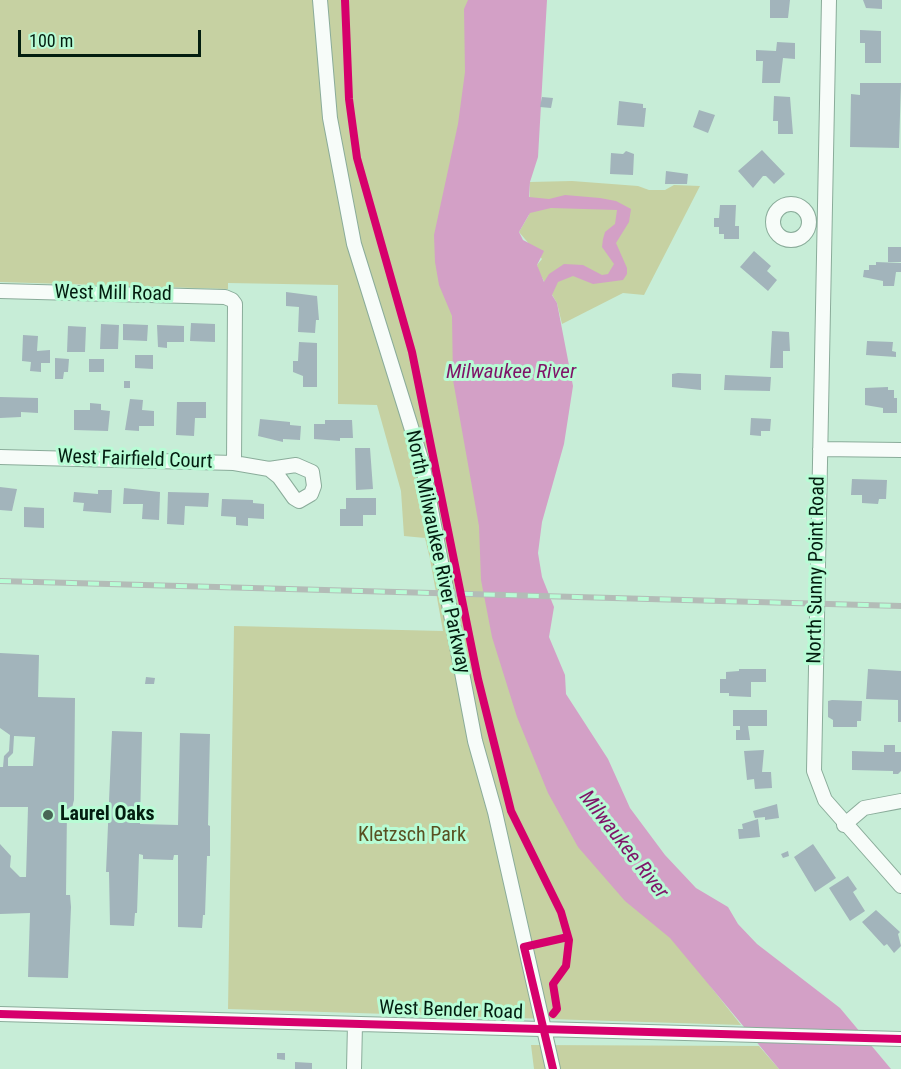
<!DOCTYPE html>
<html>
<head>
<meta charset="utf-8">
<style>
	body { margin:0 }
	#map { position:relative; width:901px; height:1069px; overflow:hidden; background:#c7edd7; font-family:"Roboto Condensed",sans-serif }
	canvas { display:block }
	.scale { position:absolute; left:18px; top:30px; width:183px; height:27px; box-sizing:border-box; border:3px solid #031d10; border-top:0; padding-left:8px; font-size:18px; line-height:21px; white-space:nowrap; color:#031d10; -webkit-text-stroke:4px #b8fcd5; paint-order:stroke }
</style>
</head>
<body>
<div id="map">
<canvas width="901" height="1069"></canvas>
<div class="scale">100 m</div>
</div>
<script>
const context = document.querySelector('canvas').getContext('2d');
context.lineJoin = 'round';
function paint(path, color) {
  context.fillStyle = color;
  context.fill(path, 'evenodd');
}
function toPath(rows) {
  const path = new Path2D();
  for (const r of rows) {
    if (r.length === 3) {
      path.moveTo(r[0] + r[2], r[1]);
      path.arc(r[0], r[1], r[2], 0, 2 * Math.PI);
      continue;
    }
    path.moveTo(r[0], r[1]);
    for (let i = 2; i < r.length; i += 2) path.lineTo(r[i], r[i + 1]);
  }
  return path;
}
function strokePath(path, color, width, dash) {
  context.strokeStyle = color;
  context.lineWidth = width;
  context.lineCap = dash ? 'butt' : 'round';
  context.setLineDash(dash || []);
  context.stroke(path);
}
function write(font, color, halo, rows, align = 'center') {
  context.font = font + ' "Roboto Condensed",sans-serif';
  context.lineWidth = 6;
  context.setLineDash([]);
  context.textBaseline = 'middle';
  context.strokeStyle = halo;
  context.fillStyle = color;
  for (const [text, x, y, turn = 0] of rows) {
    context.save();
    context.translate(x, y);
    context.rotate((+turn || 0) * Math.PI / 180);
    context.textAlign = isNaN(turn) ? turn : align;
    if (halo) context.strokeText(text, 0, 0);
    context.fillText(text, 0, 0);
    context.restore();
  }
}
paint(toPath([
	[0,0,508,0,525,643,711,987,741,1025,228,1009,234,626,443,631,430,559,425,538,404,536,401,491,377,405,338,404,338,285,228,283,228,289,0,282],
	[572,181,638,186,649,190,665,190,674,185,700,186,644,295,623,293,562,324,557,303,538,271,537,265,542,259,519,232,529,215,530,182],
	[531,1045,759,1046,779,1069,534,1069]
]), '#c6d1a2');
paint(toPath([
	[468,0,547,0,538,157,530,182,529,197,549,199,565,195,600,198,616,201,631,209,629,222,616,243,627,268,627,274,623,280,593,284,573,276,558,282,552,295,557,303,573,386,564,444,542,522,538,553,542,577,554,607,549,637,565,675,566,694,608,759,630,808,665,855,696,888,728,907,738,924,757,944,840,1008,891,1069,779,1069,670,938,625,901,578,847,548,793,517,717,492,637,481,580,479,526,453,380,452,316,439,285,435,262,434,235,458,124,465,72,464,9],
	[551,208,617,210,615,224,605,232,603,239,602,247,614,264,608,274,602,275,583,265,564,264,549,274,544,282,537,265,544,251,523,240,519,232,530,213]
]), '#d3a0c6');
paint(toPath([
	[770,0,790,0,788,18,770,18],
	[863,0,882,0,882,9,866,8],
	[860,30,881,31,881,63,865,63,865,43,860,43],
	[777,42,795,43,795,59,783,58,780,83,762,83,763,61,756,61,756,50,776,51],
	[860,83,901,83,899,148,850,147,851,94,860,95],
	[774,96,790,97,793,134,778,134,778,121,773,121],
	[542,97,553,98,551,108,540,107],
	[619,101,643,104,643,108,646,108,644,127,617,125],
	[699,110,715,115,708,133,693,127],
	[762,150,785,174,774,184,766,176,763,176,753,188,738,171],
	[626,151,634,154,633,175,610,174,611,153,623,154],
	[666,171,688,174,687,184,665,184],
	[720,205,736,205,735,226,739,226,739,239,724,239,724,234,719,234,719,227,714,227,714,218,719,218],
	[888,247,901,247,901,262,888,262],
	[754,251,771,266,767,271,777,280,768,291,740,267],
	[876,262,901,263,901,272,896,272,894,286,883,286,883,281,863,277,864,270,869,270,869,265,876,265],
	[286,292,317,296,319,320,316,320,315,333,298,332,299,307,286,306],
	[191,323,215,324,215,342,190,341],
	[101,324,119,325,118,349,100,349],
	[123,324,148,325,147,341,123,340],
	[157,325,184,326,184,342,167,342,167,348,158,347],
	[68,326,86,327,85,352,67,352],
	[772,331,789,332,790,351,783,351,783,368,770,368],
	[23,335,38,336,37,351,50,350,50,363,41,363,41,372,30,371,31,362,22,361],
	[867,341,893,342,892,351,896,352,896,357,866,355],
	[299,342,317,343,317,387,303,387,303,376,293,372,293,361,298,361],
	[135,355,153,355,153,369,135,368],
	[55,358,69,359,68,372,64,372,63,379,55,379],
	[89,359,104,359,104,372,89,372],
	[678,373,701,374,701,390,672,387,672,374],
	[725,375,771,377,770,391,724,390],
	[124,381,130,381,130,388,124,388],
	[888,387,888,390,894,390,894,398,897,398,897,413,883,413,883,408,865,405,865,388],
	[0,397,38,398,38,413,21,412,21,417,0,418],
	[130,399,143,400,142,410,154,411,154,426,139,426,139,431,125,430],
	[177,402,206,402,206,418,195,418,194,436,176,435],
	[90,403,101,404,101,410,110,411,108,431,74,430,74,410,90,410],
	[751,418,771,419,770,431,761,431,761,436,750,435],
	[260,419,290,422,290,425,301,426,300,440,283,439,283,442,258,436],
	[325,420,352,420,353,438,340,438,340,441,314,439,314,424,325,424],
	[355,448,370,448,373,489,356,490],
	[852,479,887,480,886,499,879,499,878,504,862,503,862,495,851,495],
	[0,487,17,489,12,511,0,510],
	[124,488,160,492,159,520,142,519,143,504,123,504],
	[98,490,112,490,111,513,83,511,84,503,73,502,74,492,98,494],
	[168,492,209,493,208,507,185,506,184,525,167,524],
	[346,498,376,498,376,515,363,515,363,526,340,526,340,509,346,509],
	[222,499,253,500,253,503,264,504,264,519,248,518,248,526,236,525,236,517,221,516],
	[24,507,44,508,44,528,24,527],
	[0,653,39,655,38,697,75,698,74,800,72,808,67,809,66,895,70,895,71,907,68,978,28,977,30,913,0,914,0,844,11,856,10,867,20,877,26,877,28,807,0,807,0,767,3,767,4,756,9,751,10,735,0,728],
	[14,736,35,737,33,766,8,766,8,758,13,753],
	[739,669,766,669,766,682,751,682,751,697,729,696,729,693,720,693,720,679,726,679,726,672,739,671],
	[868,669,901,671,901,722,898,722,898,700,866,699],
	[146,677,155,678,154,684,145,684],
	[832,700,862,701,861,721,857,721,857,727,833,727,833,720,828,717,828,701],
	[733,710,767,710,767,726,748,726,750,740,736,740,736,730,740,730,740,726,733,726],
	[112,731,142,732,140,824,178,825,180,733,210,734,208,825,210,826,210,856,207,856,205,915,203,915,202,928,178,927,178,855,174,855,173,860,143,859,143,855,139,854,137,913,135,913,134,926,110,925,109,872,106,872],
	[884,745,895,745,895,752,901,752,901,771,898,774,893,774,893,771,852,770,852,751,884,752],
	[764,750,762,772,771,772,772,788,755,789,754,779,747,780,744,751],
	[777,804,779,818,765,820,765,817,755,818,753,811],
	[758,819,760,837,739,839,738,829,743,829,742,824],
	[813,844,836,878,815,892,794,857],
	[788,851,789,856,783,858,781,854],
	[848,876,857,889,853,892,865,911,850,921,829,888],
	[876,910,900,932,898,934,901,946,894,953,887,944,884,946,862,922],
	[277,1053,285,1053,285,1060,277,1059],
	[295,1062,312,1063,312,1069,295,1069]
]), '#a2b4bb');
const minor = toPath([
	[320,0,330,118,354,244,422,462,475,741,495,812,553,1069],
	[829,0,814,771,825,800,901,886],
	[791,222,18],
	[0,291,225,297,232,300,235,304,234,463],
	[820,449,901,450],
	[0,457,234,463,269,469,296,465,312,472,314,486,311,494,299,501,294,498,279,477,269,469],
	[844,825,864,808,901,801],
	[0,1014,901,1039],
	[354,1069,355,1024]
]);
strokePath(minor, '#8aac9a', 16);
strokePath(minor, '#f7fcf9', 14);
const rail = toPath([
	[0,581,901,606]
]);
strokePath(rail, '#b3bcb7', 6);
strokePath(rail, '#b8fcd5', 4, [11]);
strokePath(toPath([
	[345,0,349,99,357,158,412,352,478,679,511,811,561,912,569,940,566,966,553,984,557,1009,553,1014],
	[0,1014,901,1039],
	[553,1069,524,947,568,937]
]), '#d6006c', 8);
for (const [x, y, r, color] of [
	[48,815,6,"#486656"]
]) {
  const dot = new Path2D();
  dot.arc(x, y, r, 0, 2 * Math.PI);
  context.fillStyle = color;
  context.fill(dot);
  strokePath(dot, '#b8fcd5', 2);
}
write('20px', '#031d10', '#b8fcd5', [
	["West Mill Road",113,294,1],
	["West Fairfield Court",135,460,2],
	["North Milwaukee River Parkway",437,552,78],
	["North Sunny Point Road",817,570,-89],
	["West Bender Road",451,1011,2]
]);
write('bold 20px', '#031d10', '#b8fcd5', [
	["Laurel Oaks",60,815]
], 'left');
write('20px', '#595022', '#b8fcd5', [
	["Kletzsch Park",412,836]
]);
write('italic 21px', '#7f1468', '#b8fcd5', [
	["Milwaukee River",511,373],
	["Milwaukee River",623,845,52]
]);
</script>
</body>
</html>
